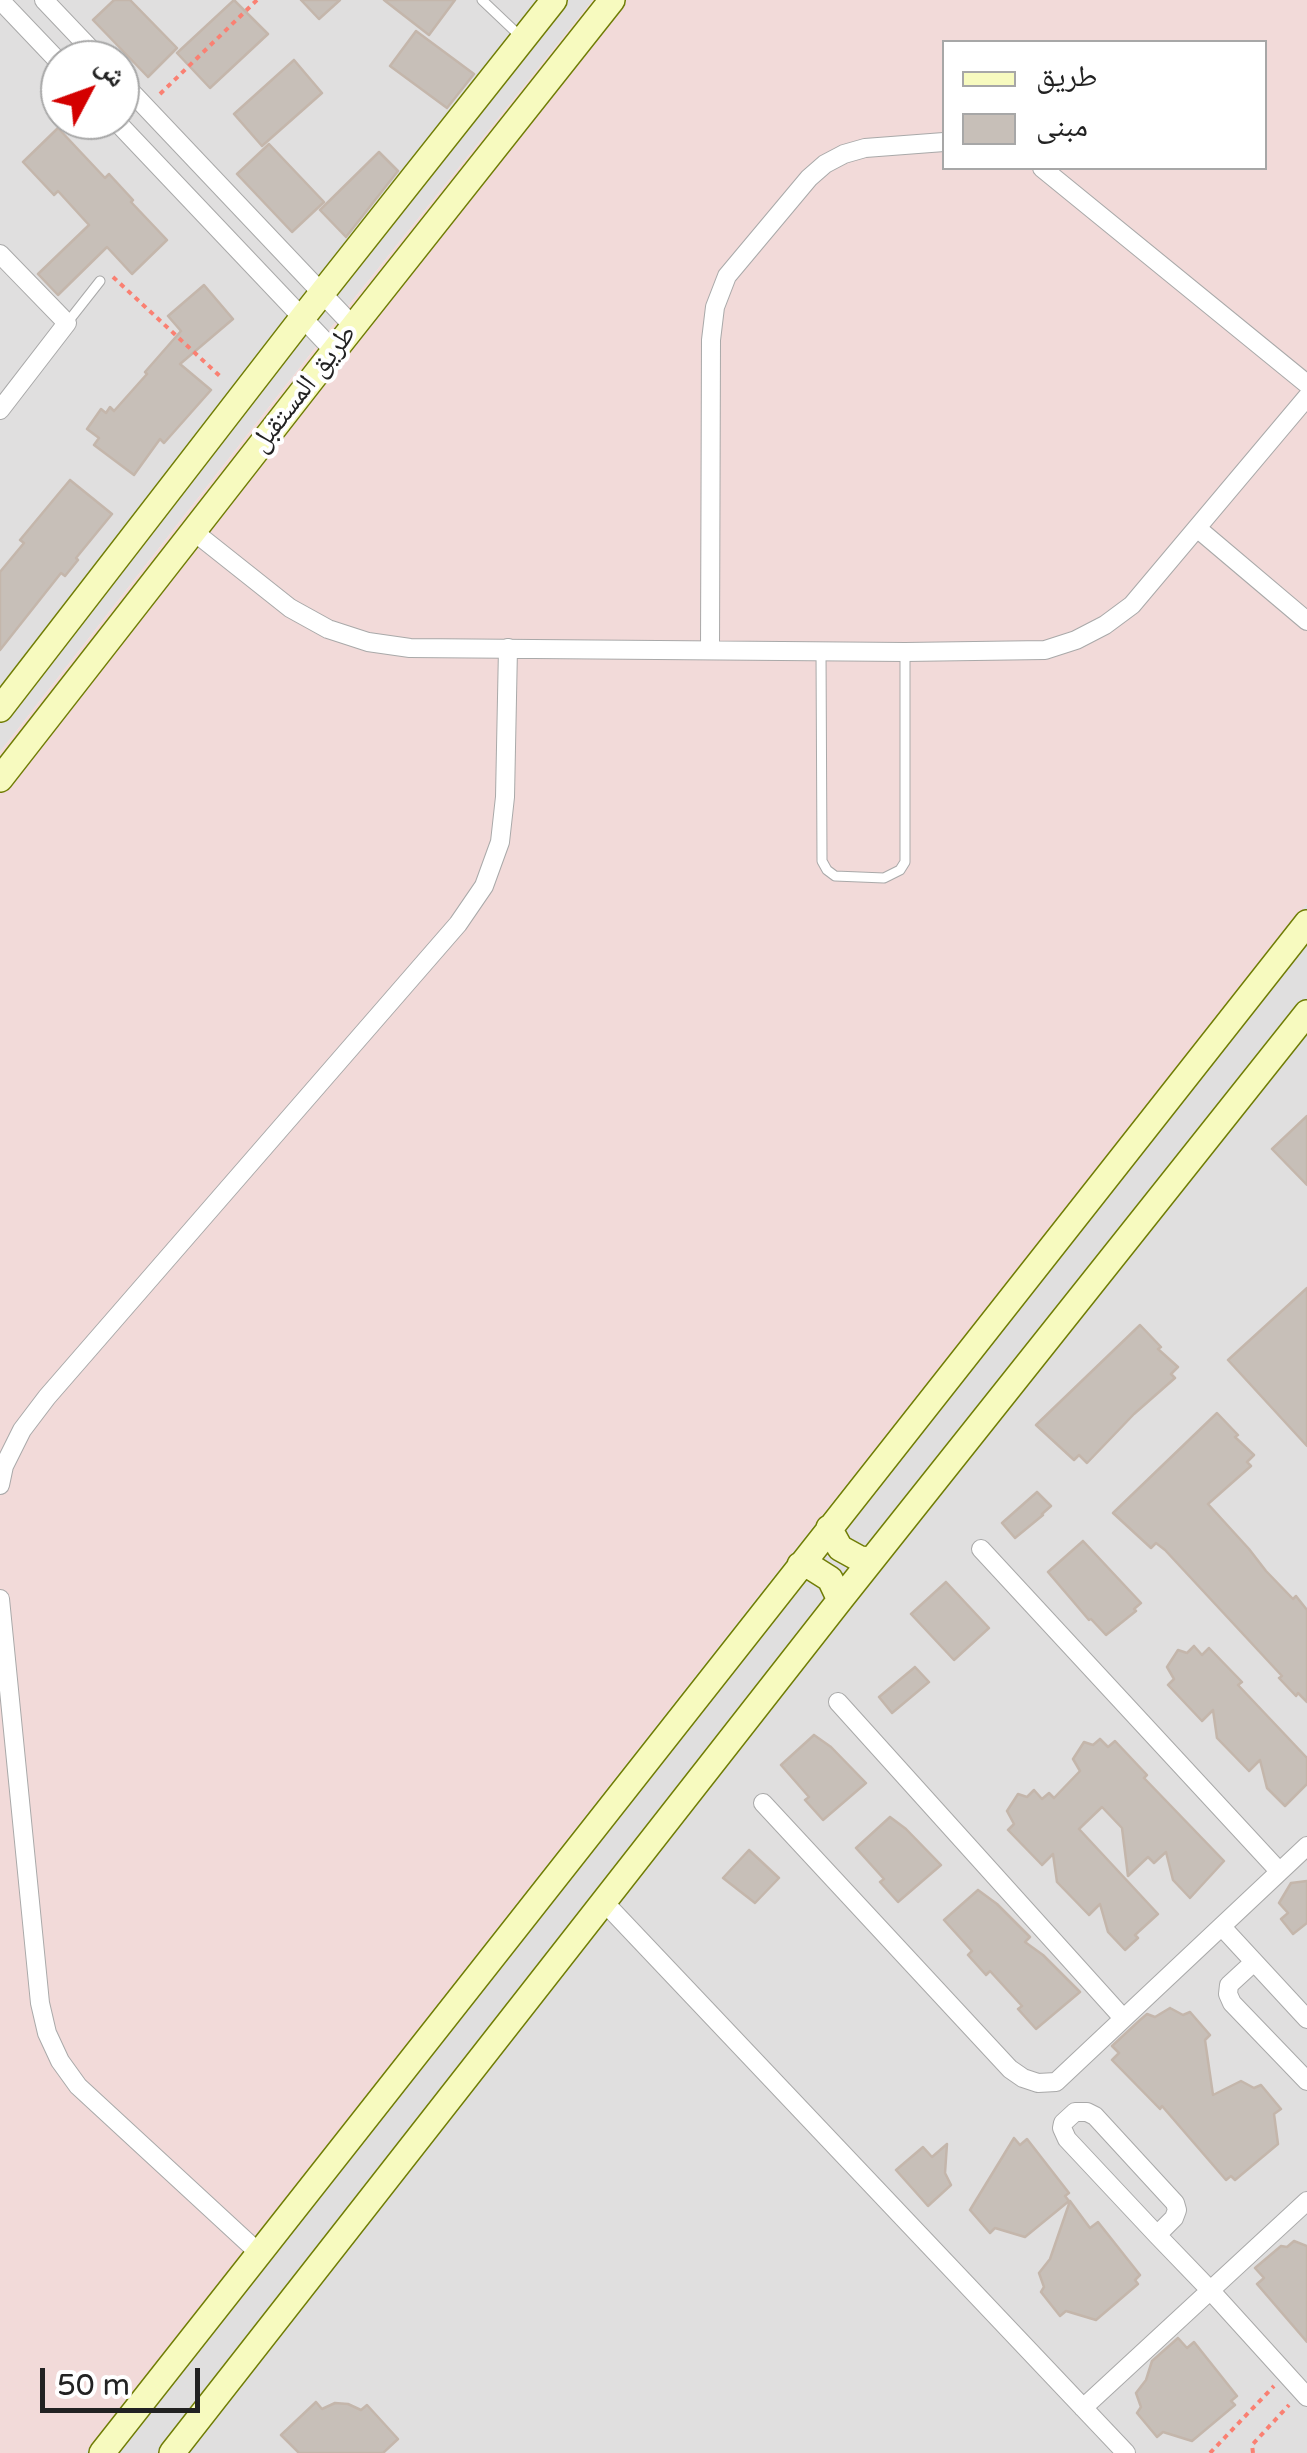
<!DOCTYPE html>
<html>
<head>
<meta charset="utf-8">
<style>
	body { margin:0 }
	#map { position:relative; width:1307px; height:2453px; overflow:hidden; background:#f2efe9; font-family:"Varela Round","Noto Naskh Arabic",sans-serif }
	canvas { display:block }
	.legend { position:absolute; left:942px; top:40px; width:325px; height:130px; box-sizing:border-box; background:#fff; border:2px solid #a7a7a7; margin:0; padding:12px 18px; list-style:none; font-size:30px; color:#222 }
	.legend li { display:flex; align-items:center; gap:20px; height:50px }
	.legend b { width:50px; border:2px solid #a7a7a7 }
	.north { position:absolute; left:40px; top:40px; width:100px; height:100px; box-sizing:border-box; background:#fff; border:2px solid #a7a7a7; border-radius:50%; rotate:49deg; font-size:28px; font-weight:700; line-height:40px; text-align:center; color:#222 }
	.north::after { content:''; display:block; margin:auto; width:35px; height:45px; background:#d40000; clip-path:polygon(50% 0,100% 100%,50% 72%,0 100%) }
	.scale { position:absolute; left:40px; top:2368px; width:160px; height:45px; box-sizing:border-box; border:5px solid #222; border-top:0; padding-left:12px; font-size:30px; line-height:35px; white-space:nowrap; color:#222; -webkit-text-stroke:8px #fff; paint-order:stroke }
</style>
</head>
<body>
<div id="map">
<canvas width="1307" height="2453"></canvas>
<ul class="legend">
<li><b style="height:12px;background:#f7fabf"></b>طريق</li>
<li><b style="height:28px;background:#c7bfb8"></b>مبنى</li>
</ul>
<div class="north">ش</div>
<div class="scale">50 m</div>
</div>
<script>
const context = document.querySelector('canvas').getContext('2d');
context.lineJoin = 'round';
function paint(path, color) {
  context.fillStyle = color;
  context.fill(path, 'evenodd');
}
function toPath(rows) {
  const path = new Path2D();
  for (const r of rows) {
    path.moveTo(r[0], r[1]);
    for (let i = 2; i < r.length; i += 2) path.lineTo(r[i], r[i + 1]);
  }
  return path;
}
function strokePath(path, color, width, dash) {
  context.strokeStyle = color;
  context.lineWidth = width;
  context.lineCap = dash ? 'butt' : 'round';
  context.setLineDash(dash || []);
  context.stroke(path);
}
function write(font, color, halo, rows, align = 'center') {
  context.font = font + ' "Varela Round","Noto Naskh Arabic",sans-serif';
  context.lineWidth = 8;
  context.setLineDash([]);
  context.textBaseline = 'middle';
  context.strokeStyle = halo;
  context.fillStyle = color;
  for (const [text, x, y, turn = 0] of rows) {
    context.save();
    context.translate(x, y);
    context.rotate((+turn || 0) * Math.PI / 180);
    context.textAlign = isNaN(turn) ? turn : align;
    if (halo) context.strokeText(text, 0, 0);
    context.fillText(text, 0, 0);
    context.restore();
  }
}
paint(toPath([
	[0,0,593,0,333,325,0,752],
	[60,60,120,60,120,120,60,120],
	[1307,904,1307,2453,85,2453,763,1590]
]), '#e0dfdf');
paint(toPath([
	[593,0,1307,0,1307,904,763,1590,85,2453,0,2453,0,752,333,325],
	[944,42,1264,42,1264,168,944,168]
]), '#f2dad9');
const building = toPath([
	[114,0,130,0,177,48,148,77,93,20,114,0],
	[234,0,268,34,210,88,177,53,234,0],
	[301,0,340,0,319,19,301,0],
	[384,0,455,0,429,35,384,0],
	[416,31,474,74,447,108,390,66,416,31],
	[294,60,322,93,262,146,234,114,294,60],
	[58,128,105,178,109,174,133,200,131,202,167,240,132,274,107,247,58,295,38,274,89,225,58,191,54,195,23,162,58,128],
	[269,144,324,202,292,232,237,174,269,144],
	[379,152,398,171,346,237,320,210,379,152],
	[204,285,233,319,180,364,211,390,164,443,160,439,134,475,94,445,99,438,87,429,101,409,106,413,110,407,114,411,147,374,145,372,181,331,168,316,204,285],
	[70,480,112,514,76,558,78,560,65,576,61,573,0,650,0,572,24,543,20,540,70,480],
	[1307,1116,1307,1185,1272,1149,1307,1116],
	[1307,1288,1307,1446,1228,1360,1307,1288],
	[1140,1325,1161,1347,1158,1349,1178,1367,1171,1374,1175,1378,1134,1414,1087,1463,1079,1455,1074,1460,1036,1425,1140,1325],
	[1217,1413,1238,1435,1235,1437,1254,1455,1247,1462,1251,1466,1208,1504,1249,1549,1266,1571,1293,1599,1296,1596,1307,1610,1307,1702,1298,1693,1296,1696,1279,1678,1282,1676,1165,1550,1156,1543,1151,1548,1113,1513,1217,1413],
	[1037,1492,1051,1506,1042,1514,1043,1515,1015,1538,1002,1523,1037,1492],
	[1083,1541,1141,1603,1134,1609,1136,1611,1106,1635,1091,1619,1089,1620,1048,1572,1083,1541],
	[946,1582,989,1628,954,1660,911,1614,946,1582],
	[1194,1646,1202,1655,1209,1648,1242,1682,1238,1685,1307,1758,1307,1784,1285,1806,1267,1788,1260,1760,1249,1771,1217,1738,1213,1710,1202,1721,1168,1685,1174,1679,1167,1667,1178,1650,1187,1653,1194,1646],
	[915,1667,929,1682,892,1713,879,1697,915,1667],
	[814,1735,831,1747,866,1783,823,1820,805,1800,809,1797,781,1765,814,1735],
	[1100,1739,1108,1747,1115,1741,1147,1775,1144,1778,1224,1861,1190,1898,1173,1880,1166,1852,1154,1863,1148,1857,1128,1876,1122,1828,1102,1807,1079,1829,1158,1914,1135,1935,1138,1938,1125,1950,1108,1932,1100,1904,1089,1915,1057,1882,1053,1854,1042,1865,1008,1830,1014,1824,1007,1811,1018,1794,1027,1797,1034,1790,1042,1799,1049,1793,1054,1798,1080,1771,1073,1759,1084,1742,1093,1745,1100,1739],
	[890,1817,906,1829,941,1865,898,1902,880,1882,884,1879,856,1848,890,1817],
	[749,1850,779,1878,755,1903,723,1878,749,1850],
	[1307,1881,1307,1923,1293,1934,1281,1919,1288,1913,1279,1903,1291,1883,1307,1881],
	[978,1890,997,1904,1030,1937,1025,1942,1043,1955,1080,1992,1036,2029,1018,2009,1022,2006,990,1971,986,1975,968,1955,972,1951,944,1920,978,1890],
	[1170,2008,1183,2015,1190,2012,1210,2035,1205,2040,1213,2095,1241,2081,1254,2088,1261,2085,1281,2109,1274,2114,1278,2144,1235,2180,1231,2176,1226,2180,1162,2106,1160,2109,1112,2060,1119,2053,1112,2046,1140,2020,1147,2014,1155,2017,1170,2008],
	[1014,2138,1020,2145,1027,2139,1069,2193,1065,2196,1069,2201,1025,2237,995,2228,990,2233,970,2210,1014,2138],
	[947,2144,945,2173,951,2185,928,2206,896,2170,923,2147,932,2157,947,2144],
	[1070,2201,1090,2228,1098,2222,1140,2275,1135,2280,1138,2284,1096,2320,1066,2311,1060,2316,1041,2292,1044,2287,1039,2273,1050,2259,1070,2201],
	[1294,2241,1307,2246,1307,2342,1257,2284,1264,2278,1255,2268,1281,2246,1287,2247,1294,2241],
	[1178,2338,1187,2348,1194,2342,1237,2396,1231,2401,1235,2405,1192,2441,1163,2432,1157,2437,1137,2413,1141,2407,1136,2393,1146,2380,1152,2361,1178,2338],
	[316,2402,322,2409,335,2403,348,2404,361,2410,367,2405,398,2439,383,2453,299,2453,281,2435,316,2402]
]);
paint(building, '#c7bfb8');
strokePath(building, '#c4b6ab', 2.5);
const lane = toPath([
	[482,0,521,37],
	[67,323,100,281],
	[821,651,822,861,827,870,835,876,884,878,900,870,905,862,905,652]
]);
const street = toPath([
	[0,0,60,63],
	[44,0,101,60],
	[120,80,353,326],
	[115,120,334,351],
	[1042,168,1307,384],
	[0,254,67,323,0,410],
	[1197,528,1307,621],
	[193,531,290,608,328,629,368,642,410,648,905,652,1045,650,1076,640,1105,625,1132,605,1307,397],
	[710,650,711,340,715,307,727,276,809,178,825,164,844,154,865,148,944,142],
	[0,1485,4,1466,22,1430,47,1397,458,924,484,886,500,842,505,797,508,648],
	[981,1549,1279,1871],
	[0,1599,40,2003,47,2033,60,2061,78,2086,259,2253],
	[838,1702,1123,2018],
	[763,1803,1010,2069,1023,2078,1038,2083,1056,2082,1307,1846],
	[604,1902,1126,2453],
	[1222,1927,1307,2019],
	[1254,1962,1229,1985,1228,1994,1232,2003,1307,2081],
	[1157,2235,1174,2218,1177,2210,1175,2203,1095,2116,1087,2112,1075,2112,1063,2123,1062,2128,1067,2139,1157,2235,1210,2290,1307,2397],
	[1083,2408,1307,2201]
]);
const secondary = toPath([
	[0,709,303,317,554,0],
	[0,779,334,351,612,0],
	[829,1528,840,1548,860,1559,871,1560],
	[800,1565,811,1567,830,1579,840,1600],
	[102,2453,1307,923],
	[172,2453,840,1600,1307,1013]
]);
strokePath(lane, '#a9a9a9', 11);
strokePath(street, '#a9a9a9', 20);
strokePath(secondary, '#707d05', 28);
strokePath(toPath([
	[160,94,257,0],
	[113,277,223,379],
	[1210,2453,1274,2386],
	[1253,2453,1252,2445,1289,2405]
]), '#fa8072', 4, [5, 5]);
strokePath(lane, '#fff', 9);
strokePath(street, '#fff', 18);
strokePath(secondary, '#f7fabf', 25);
write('28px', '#222', '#fff', [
	["طريق المستقبل",304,389,-52]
]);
</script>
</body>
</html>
